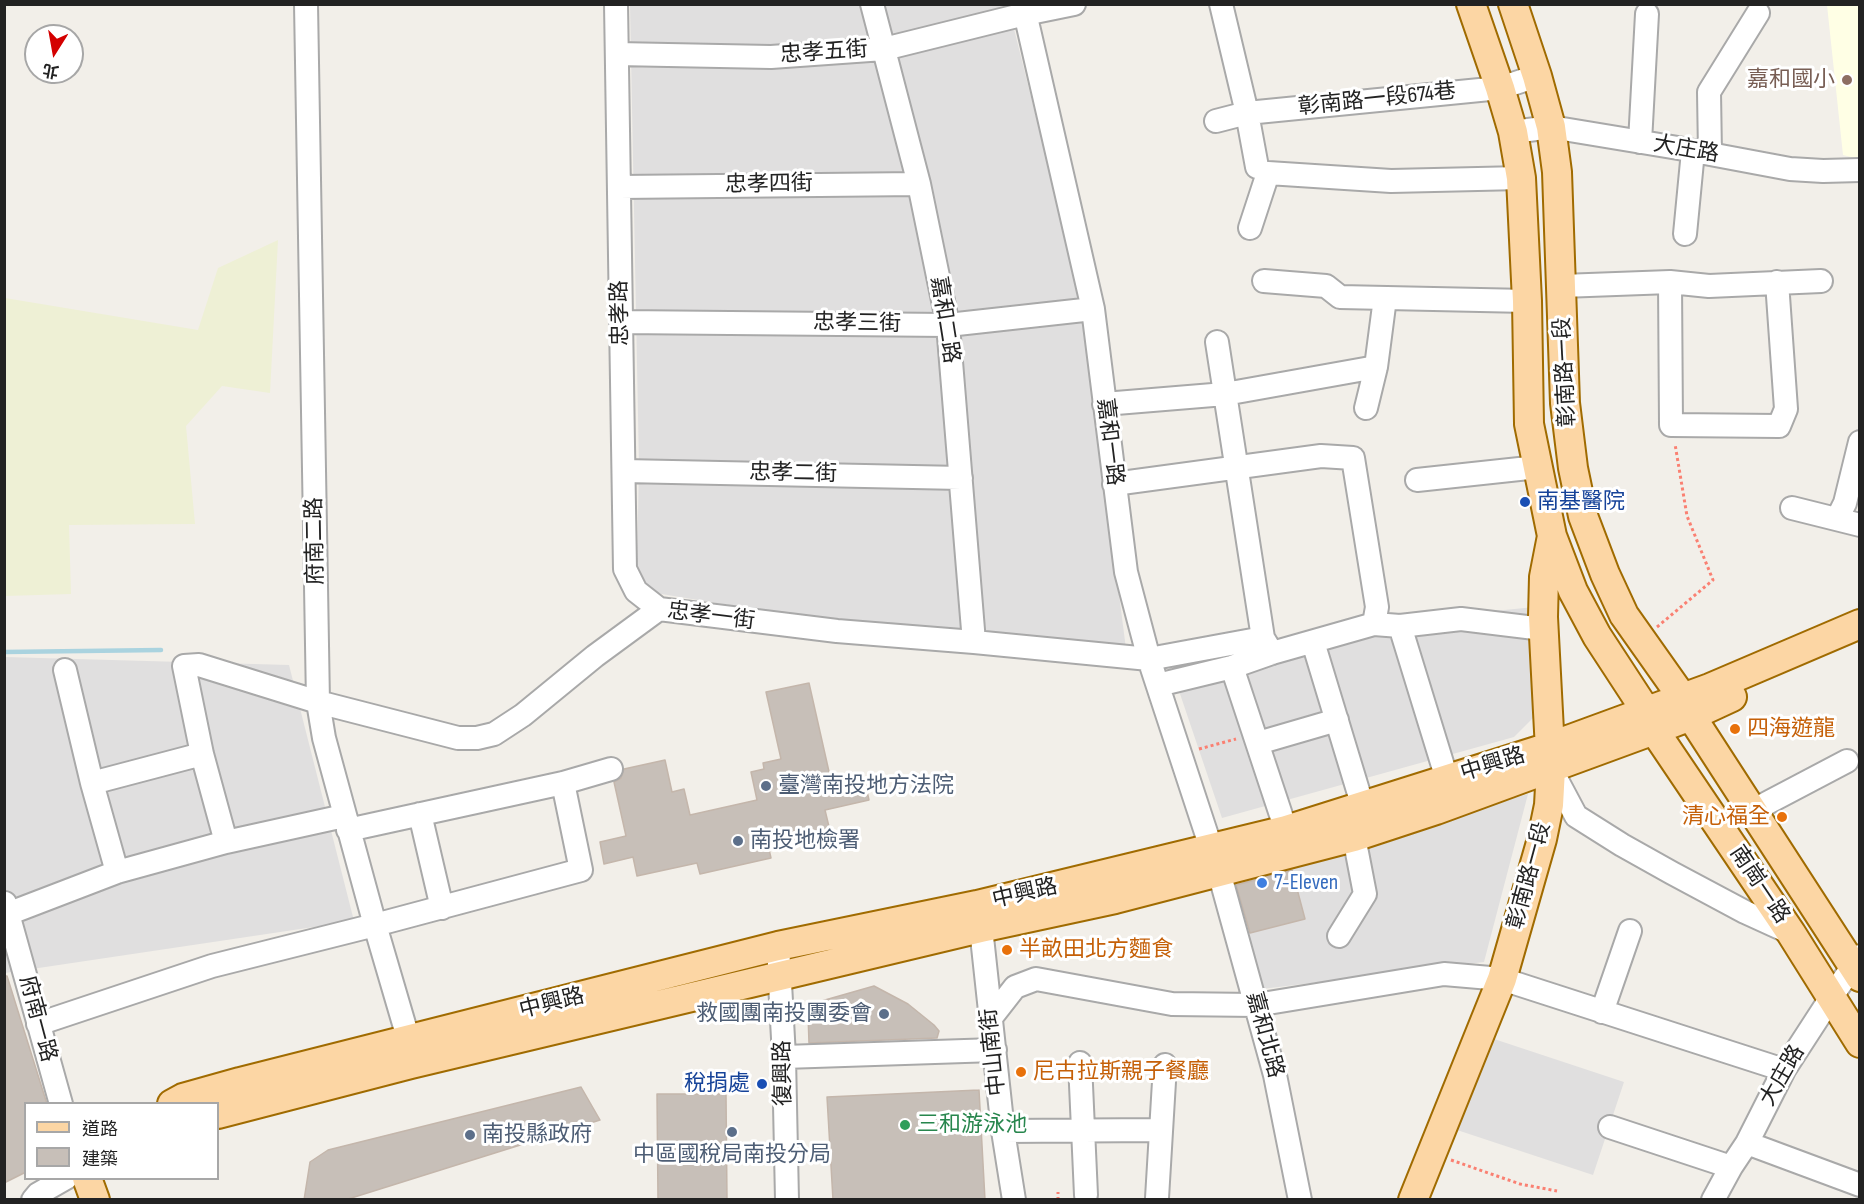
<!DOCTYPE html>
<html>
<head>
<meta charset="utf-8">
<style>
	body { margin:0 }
	#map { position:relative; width:1864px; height:1204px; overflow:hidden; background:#f2efe9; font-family:"Sofia Sans Condensed","Noto Sans TC",sans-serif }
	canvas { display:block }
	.frame { position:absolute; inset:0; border:6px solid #222; pointer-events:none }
	.legend { position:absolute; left:24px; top:1102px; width:195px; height:78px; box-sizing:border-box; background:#fff; border:2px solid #a7a7a7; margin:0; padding:8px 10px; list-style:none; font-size:18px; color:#222 }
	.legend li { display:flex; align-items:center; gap:12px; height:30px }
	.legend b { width:30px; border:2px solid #a7a7a7 }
	.north { position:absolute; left:24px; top:24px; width:60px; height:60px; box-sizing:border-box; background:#fff; border:2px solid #a7a7a7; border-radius:50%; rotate:191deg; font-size:16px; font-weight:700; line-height:24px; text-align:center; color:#222 }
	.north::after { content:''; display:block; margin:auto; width:21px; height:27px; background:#d40000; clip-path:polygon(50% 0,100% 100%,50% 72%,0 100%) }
</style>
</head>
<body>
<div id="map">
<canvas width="1864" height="1204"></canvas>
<div class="frame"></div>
<ul class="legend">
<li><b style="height:8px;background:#fcd6a4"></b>道路</li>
<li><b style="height:16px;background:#c7bfb8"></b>建築</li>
</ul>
<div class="north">北</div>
</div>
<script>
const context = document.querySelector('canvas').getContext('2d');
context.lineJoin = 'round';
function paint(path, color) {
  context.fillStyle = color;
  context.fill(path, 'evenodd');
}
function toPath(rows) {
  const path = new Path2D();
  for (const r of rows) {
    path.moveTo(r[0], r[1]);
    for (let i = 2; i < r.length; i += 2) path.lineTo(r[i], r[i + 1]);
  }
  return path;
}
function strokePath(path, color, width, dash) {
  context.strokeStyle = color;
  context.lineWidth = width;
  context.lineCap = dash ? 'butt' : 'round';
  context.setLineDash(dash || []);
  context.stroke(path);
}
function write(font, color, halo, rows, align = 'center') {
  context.font = font + ' "Sofia Sans Condensed","Noto Sans TC",sans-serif';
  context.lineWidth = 6;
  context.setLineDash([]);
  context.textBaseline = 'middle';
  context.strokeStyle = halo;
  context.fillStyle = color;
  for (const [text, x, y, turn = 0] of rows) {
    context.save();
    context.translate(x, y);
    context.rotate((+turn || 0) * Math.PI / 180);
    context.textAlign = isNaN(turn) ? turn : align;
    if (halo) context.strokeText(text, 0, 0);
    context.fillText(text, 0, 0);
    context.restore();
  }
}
paint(toPath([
	[630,5,1008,5,1081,296,1126,649,952,628,833,622,643,591,637,564,639,467],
	[1535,607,1534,717,1514,737,1222,818,1177,685,1411,619],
	[5,657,289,665,354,921,5,973],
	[1528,794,1484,962,1262,989,1232,879],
	[1488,1037,1624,1082,1593,1175,1457,1130]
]), '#e0dfdf');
paint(toPath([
	[1827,5,1859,5,1859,159,1843,155]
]), '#ffffe5');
paint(toPath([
	[278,240,270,393,222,386,186,426,195,524,69,525,71,594,5,596,5,298,198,330,218,268]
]), '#eef0d5');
strokePath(toPath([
	[4,652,161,650]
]), '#aad3df', 4.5);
const building = toPath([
	[809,683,832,785,864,778,869,800,825,810,830,831,768,845,771,858,700,874,697,863,637,876,633,857,604,864,600,842,626,836,614,782,621,778,624,769,665,760,672,792,684,789,690,815,757,800,751,772,764,769,763,763,781,759,766,692,809,683],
	[1292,870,1305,919,1250,933,1236,885,1292,870],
	[4,976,7,976,47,1104,26,1104,26,1172,4,1183,4,976],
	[874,986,908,1004,934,1025,939,1031,937,1038,809,1043,808,1014,818,1002,874,986],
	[581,1087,600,1120,345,1200,304,1200,310,1162,328,1150,581,1087],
	[979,1090,985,1200,833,1200,827,1097,979,1090],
	[657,1094,726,1094,727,1200,658,1200,657,1094]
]);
paint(building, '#c7bfb8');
strokePath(building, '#c4b6ab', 1.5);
const minor = toPath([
	[306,4,318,702,324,738,375,925,409,1041,410,1056],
	[616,4,625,569,636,591,659,609],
	[872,4,919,184,948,325,974,642],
	[1023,4,1093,309,1126,572,1149,659,1219,872,1275,1075,1300,1200],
	[1221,4,1247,113,1257,167],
	[617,54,771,57,884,49,1025,14,1074,4],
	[1216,121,1247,113,1500,88,1537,76],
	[1513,132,1551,127,1678,148,1790,169,1823,171,1860,170],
	[1640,142,1647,14],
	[1710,154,1709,92,1758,13],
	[619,187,919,184],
	[1250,228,1268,173,1391,181,1521,178],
	[1685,234,1693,151],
	[1264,281,1326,286,1340,297,1527,301],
	[1670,282,1671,425,1779,426,1786,409,1777,282],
	[1562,286,1670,282,1709,286,1821,281],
	[621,322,948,325,1093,309],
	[1217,342,1263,638],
	[1104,404,1225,394,1376,367],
	[1366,408,1376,367,1385,298],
	[624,471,961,478],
	[1417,480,1538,467],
	[1114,484,1321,456,1353,458,1377,607,1374,624,1272,653,1232,667,1158,685],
	[1792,508,1860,525],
	[1837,519,1845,503,1860,442],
	[1374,624,1400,626,1447,779],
	[1400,626,1461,619,1543,629],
	[1313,642,1363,807],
	[1232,667,1286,830],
	[65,670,92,783,117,872],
	[1258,743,1337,720],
	[1551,769,1576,816,1622,845,1672,873,1745,912,1791,933],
	[92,783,202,754],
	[1752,811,1847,761],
	[420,814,442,908],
	[348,830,563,783,611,769],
	[226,842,202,754,184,666,199,665,318,702,458,738,477,738,494,734,523,715,595,656,659,609,837,631,974,642,1149,659,1263,638,1272,653],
	[5,903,61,1104],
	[978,912,981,928,1003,1131,1014,1200],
	[4,917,10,913,117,872,226,842,344,816],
	[1339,936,1365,894,1354,837],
	[778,946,784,1057,787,1200],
	[1602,1012,1630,931],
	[990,1019,1015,987,1036,979,1172,1004,1256,1005,1444,974,1502,979,1784,1070],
	[38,1024,212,966,375,925,581,870,563,783],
	[784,1057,995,1050],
	[1080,1063,1086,1195],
	[1610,1127,1731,1167],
	[1003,1131,1161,1130],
	[1747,1143,1860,1185],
	[1157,1198,1165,1065],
	[33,1200,38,1194,66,1178],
	[1713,1200,1731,1167,1747,1143,1784,1070,1832,996,1860,956]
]);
const major = toPath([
	[1471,4,1500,88,1513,132,1521,178,1527,301,1529,424,1552,536,1573,591,1597,636,1646,711,1654,730,1791,933,1860,1043],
	[1513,4,1537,76,1551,127,1557,172,1565,403,1573,468,1583,516,1605,574,1624,615,1682,697,1691,716,1860,977],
	[172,1104,183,1098,240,1082,778,946,977,905,1286,830,1549,747,1710,688,1860,624],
	[218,1114,411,1064,981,928,1115,899,1354,837,1436,810,1654,730,1691,716,1732,697],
	[87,1178,95,1200],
	[1413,1200,1502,979,1542,839,1549,805,1551,769,1543,617,1544,577,1552,536]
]);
strokePath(minor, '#a9a9a9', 26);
strokePath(major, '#a06b00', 32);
strokePath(toPath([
	[1657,627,1713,580,1687,516,1675,444],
	[1199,749,1236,739],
	[1451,1160,1520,1184,1557,1191],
	[1058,1200,1058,1192]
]), '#fa8072', 3, [3, 3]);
strokePath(minor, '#fff', 22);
strokePath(major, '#fcd6a4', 28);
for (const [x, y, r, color] of [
	[1847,80,6,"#8d6e63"],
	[1525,502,6,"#1a4fb4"],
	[1735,729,6,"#e8710a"],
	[766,786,6,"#5c6f8a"],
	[1782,817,6,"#e8710a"],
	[738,841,6,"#5c6f8a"],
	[1262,883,6,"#3f7fe0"],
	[1007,950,6,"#e8710a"],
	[884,1014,6,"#5c6f8a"],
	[1021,1072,6,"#e8710a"],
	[762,1084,6,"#1a4fb4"],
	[905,1125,6,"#2e9e5b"],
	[732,1132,6,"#5c6f8a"],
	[470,1135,6,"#5c6f8a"]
]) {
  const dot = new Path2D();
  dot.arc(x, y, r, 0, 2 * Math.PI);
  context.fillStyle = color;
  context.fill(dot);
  strokePath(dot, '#fff', 2);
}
write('22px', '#222', '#fff', [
	["忠孝五街",824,53,-4],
	["彰南路一段674巷",1377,100,-6],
	["大庄路",1686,150,10],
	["忠孝四街",769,185,-1],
	["忠孝路",621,313,-91],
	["嘉和二路",944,320,81],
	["忠孝三街",857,324,1],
	["彰南路一段",1566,372,-93],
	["嘉和一路",1109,442,83],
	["忠孝二街",793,474,1],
	["府南二路",316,541,-91],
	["忠孝一街",711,617,7],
	["中興路",1493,765,-17],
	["彰南路一段",1530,876,-75],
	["南崗一路",1759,885,56],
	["中興路",1025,894,-13],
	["中興路",552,1004,-14],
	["府南一路",37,1019,75],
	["嘉和北路",1264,1035,75],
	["中山南街",994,1052,-96],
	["復興路",784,1073,-91],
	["大庄路",1783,1076,-60]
]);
write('22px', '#785e54', '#fff', [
	["嘉和國小",1835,80]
], 'right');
write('22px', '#164399', '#fff', [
	["南基醫院",1537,502],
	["稅捐處",750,1084,"right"]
], 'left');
write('22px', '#c56008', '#fff', [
	["四海遊龍",1747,729],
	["清心福全",1770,817,"right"],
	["半畝田北方麵食",1019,950],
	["尼古拉斯親子餐廳",1033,1072]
], 'left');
write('22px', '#4e5e75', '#fff', [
	["臺灣南投地方法院",778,786],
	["南投地檢署",750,841],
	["救國團南投團委會",872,1014,"right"],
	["南投縣政府",482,1135],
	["中區國稅局南投分局",732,1155,"center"]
], 'left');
write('22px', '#366cbe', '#fff', [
	["7-Eleven",1274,883]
], 'left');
write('22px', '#27864d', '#fff', [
	["三和游泳池",917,1125]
], 'left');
</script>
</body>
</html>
